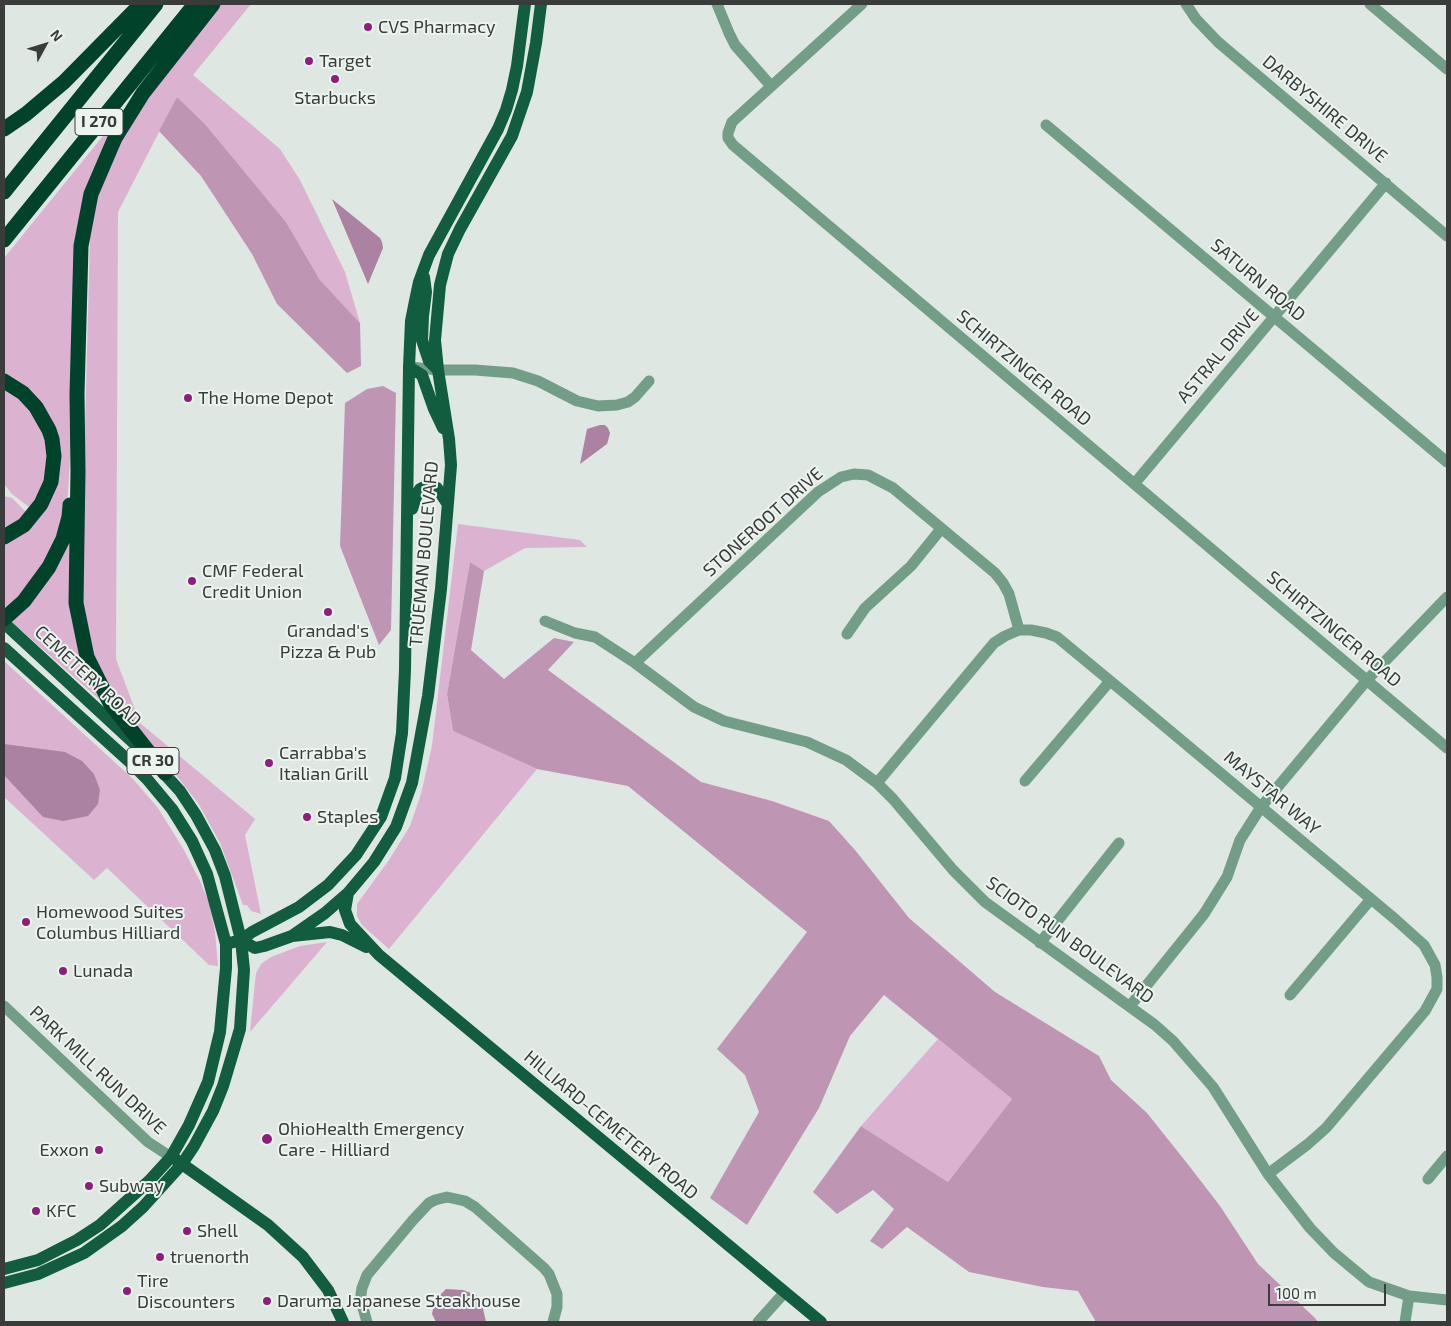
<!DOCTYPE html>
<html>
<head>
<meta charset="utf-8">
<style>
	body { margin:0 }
	#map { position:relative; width:1451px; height:1326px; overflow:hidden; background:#dfe7e2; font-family:"Exo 2",sans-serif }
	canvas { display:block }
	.frame { position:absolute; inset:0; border:5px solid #393c3a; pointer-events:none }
	.north { position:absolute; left:20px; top:20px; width:50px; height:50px; -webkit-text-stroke:4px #ecf4ef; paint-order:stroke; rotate:51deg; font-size:14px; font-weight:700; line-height:20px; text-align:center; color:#393c3a }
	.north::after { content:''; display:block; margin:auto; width:18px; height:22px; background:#393c3a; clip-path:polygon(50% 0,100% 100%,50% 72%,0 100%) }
	.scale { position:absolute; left:1268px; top:1284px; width:118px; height:22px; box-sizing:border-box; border:2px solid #393c3a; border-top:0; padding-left:6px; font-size:15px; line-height:18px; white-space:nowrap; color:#393c3a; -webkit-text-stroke:4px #ecf4ef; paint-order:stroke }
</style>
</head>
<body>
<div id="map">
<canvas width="1451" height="1326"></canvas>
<div class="frame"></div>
<div class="north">N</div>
<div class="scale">100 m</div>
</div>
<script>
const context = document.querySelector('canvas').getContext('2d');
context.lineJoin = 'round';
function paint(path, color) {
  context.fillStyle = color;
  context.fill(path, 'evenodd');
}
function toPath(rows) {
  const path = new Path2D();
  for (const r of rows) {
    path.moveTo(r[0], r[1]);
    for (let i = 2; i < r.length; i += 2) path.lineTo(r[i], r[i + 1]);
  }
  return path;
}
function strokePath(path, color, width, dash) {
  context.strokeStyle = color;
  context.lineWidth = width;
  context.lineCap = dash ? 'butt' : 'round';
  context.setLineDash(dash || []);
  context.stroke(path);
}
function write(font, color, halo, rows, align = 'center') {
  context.font = font + ' "Exo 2",sans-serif';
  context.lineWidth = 4;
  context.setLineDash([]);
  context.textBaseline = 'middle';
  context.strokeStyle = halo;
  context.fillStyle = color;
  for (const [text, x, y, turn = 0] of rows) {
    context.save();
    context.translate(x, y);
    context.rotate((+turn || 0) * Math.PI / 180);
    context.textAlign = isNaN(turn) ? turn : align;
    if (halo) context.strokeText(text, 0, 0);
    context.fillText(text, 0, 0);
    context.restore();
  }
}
paint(toPath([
	[221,4,251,4,193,75,280,149,300,180,345,272,360,323,320,280,286,222,205,124,177,97,118,212,116,659,140,723,255,819,245,835,261,914,251,911,247,905,243,905,220,843,198,803,169,766,121,712,90,647,83,614,81,579,90,237,99,191,115,148,139,109],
	[116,120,118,122,85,200,67,510,59,537,34,582,4,611,4,542,24,530,58,446,4,376,4,258],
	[4,388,15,394,35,414,43,430,49,467,34,504,29,507,12,494,4,484],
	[4,496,12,498,26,512,24,518,4,531],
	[73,519,74,607,101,701,11,621],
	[458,524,580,540,587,547,525,548,484,571,470,562,447,694,453,731,537,769,389,949,362,925,357,916,357,904,389,860,410,826,421,794,432,746],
	[4,661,133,779,158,808,184,850,200,881,209,903,215,932,218,966,209,965,107,868,94,880,4,797],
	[327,942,250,1032,256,973,261,964,271,957,300,946],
	[938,1039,1012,1099,948,1182,861,1126]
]), '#dbb2d0');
paint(toPath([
	[177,97,205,124,286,222,320,280,360,323,361,366,347,373,277,304,252,254,201,176,159,131],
	[383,386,396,393,391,630,379,645,340,546,345,403,367,389],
	[470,562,484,571,471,650,504,679,554,638,574,642,548,670,701,782,772,801,829,821,855,850,909,918,995,992,1099,1056,1111,1080,1147,1113,1190,1167,1220,1206,1258,1264,1315,1318,1318,1322,1096,1322,1078,1291,1043,1287,969,1272,907,1227,882,1249,870,1241,894,1209,873,1190,837,1214,813,1192,861,1126,948,1182,1012,1099,884,995,850,1036,819,1108,747,1225,710,1198,759,1112,745,1075,717,1049,807,932,628,786,537,769,453,731,447,694]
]), '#bf95b4');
paint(toPath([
	[332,199,380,238,382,242,383,248,368,284],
	[600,425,605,425,608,428,610,433,608,441,607,444,580,464,587,429],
	[4,744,65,752,82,761,94,774,100,790,98,804,88,816,63,821,43,817,4,775],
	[446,1289,463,1290,476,1295,482,1304,486,1322,436,1322,432,1314,435,1300]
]), '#ab82a1');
strokePath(toPath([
	[717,4,729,33,735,45,771,86],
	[862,4,732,122,728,133,728,138,733,145,1447,748],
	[1186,4,1196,19,1218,42,1447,236],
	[1370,4,1447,69],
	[1046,125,1447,462],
	[410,367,438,370,475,370,513,373,538,381,577,401,598,406,617,405,628,402,635,397,649,381],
	[1135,483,1386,183],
	[545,621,575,633,595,637,635,663,694,707,724,721,807,742,846,760,877,783,893,799,953,870,985,902,1155,1025,1173,1041,1213,1087,1268,1174,1310,1228,1334,1253,1369,1282,1409,1296,1447,1300],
	[847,634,865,608,911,566,941,529],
	[635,663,818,492,841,477,854,474,868,475,893,488,995,573,1003,583,1009,594,1019,630],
	[1025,781,1110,681],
	[877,783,994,643,1005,636,1019,630,1031,630,1046,633,1057,637,1126,694,1395,919,1424,945,1435,965,1437,977,1437,989,1425,1011,1326,1128,1308,1144,1268,1174],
	[1040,943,1119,843],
	[1290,995,1371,899],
	[4,1006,148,1142,171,1157],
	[1130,1006,1204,914,1227,877,1240,840,1261,807,1367,680,1447,597],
	[1428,1179,1447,1156],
	[367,1322,361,1301,361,1294,362,1288,367,1275,413,1220,429,1203,435,1200,447,1197,465,1201,475,1207,544,1268,549,1274,557,1294,557,1307,553,1322],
	[758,1322,785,1292],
	[1405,1322,1409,1296]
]), '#729d87', 11);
strokePath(toPath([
	[424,277,426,292,423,316,422,340,429,361,438,370],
	[409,367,422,375,434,409,443,428],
	[412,509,417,494,420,489,428,485,437,488,447,503],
	[4,623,136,745],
	[4,648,131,763,147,779,172,809,192,841,207,874,226,944,226,968,220,1032,208,1082,189,1125,171,1157,149,1181,100,1225,77,1240,38,1260,4,1269],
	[348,893,345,910,350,924,379,955,821,1322],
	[292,936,330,932,342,935,366,947],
	[241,940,255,948,264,946,292,936,325,913,348,893,374,862,396,827,412,783,428,696,441,589,451,465,449,439,438,370,435,340,440,285,448,254,460,229,512,136,527,92,536,43,541,4],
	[226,944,241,940,252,932,299,907,328,885,356,855,381,817,395,778,402,733,405,670,409,367,411,321,415,301,419,282,429,255,498,129,506,110,512,90,517,66,525,4],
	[175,1159,268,1225,303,1257,328,1290,343,1322],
	[4,1283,38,1274,84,1253,122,1226,143,1207,182,1164,194,1146,213,1111,223,1086,240,1029,244,970,241,940,225,876,215,850,196,815,180,791,159,768]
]), '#125c3f', 12);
strokePath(toPath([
	[4,129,26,114,64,82,141,4],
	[4,192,156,4],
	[4,240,195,4],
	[4,381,23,393,36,407,49,430,52,439,54,456,51,482,41,504,24,525,4,537],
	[4,619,24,601,49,567,63,539,69,517,70,505],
	[165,773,110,703,87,657,76,603,78,471,77,394,81,246,91,194,115,138,143,93,213,4]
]), '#00432a', 15);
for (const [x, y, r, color] of [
	[368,27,5,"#901d7d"],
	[309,61,5,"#901d7d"],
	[335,79,5,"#901d7d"],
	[188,398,5,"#901d7d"],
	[192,581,5,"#901d7d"],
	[328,612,5,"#901d7d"],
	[269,763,5,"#901d7d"],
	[307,817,5,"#901d7d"],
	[26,922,5,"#901d7d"],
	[63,971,5,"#901d7d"],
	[267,1139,6,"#901d7d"],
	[99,1150,5,"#901d7d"],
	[89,1186,5,"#901d7d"],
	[36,1211,5,"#901d7d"],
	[187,1231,5,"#901d7d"],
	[160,1257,5,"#901d7d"],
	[127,1291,5,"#901d7d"],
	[267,1301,5,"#901d7d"]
]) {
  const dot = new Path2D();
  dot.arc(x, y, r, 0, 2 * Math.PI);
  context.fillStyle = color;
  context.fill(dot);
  strokePath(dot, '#ecf4ef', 2);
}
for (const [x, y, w] of [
	[99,122,48],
	[153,761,52]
]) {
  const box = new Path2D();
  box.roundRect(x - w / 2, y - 13.5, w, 27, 4);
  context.fillStyle = '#ecf4ef';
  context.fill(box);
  strokePath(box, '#393c3a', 1);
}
write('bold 16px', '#393c3a', null, [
	["I 270",99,122],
	["CR 30",153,761]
]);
write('18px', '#393c3a', '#ecf4ef', [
	["CVS Pharmacy",378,27],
	["Target",319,61],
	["Starbucks",335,98,"center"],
	["The Home Depot",198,398],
	["CMF Federal",202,571],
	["Credit Union",202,592],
	["Grandad's",328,631,"center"],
	["Pizza & Pub",328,652,"center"],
	["Carrabba's",279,753],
	["Italian Grill",279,774],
	["Staples",317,817],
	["Homewood Suites",36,912],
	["Columbus Hilliard",36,933],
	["Lunada",73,971],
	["OhioHealth Emergency",278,1129],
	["Care - Hilliard",278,1150],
	["Exxon",89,1150,"right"],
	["Subway",99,1186],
	["KFC",46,1211],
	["Shell",197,1231],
	["truenorth",170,1257],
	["Tire",137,1281],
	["Discounters",137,1302],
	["Daruma Japanese Steakhouse",277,1301]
], 'left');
write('18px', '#393c3a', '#ecf4ef', [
	["DARBYSHIRE DRIVE",1325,109,40],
	["SATURN ROAD",1258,280,40],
	["ASTRAL DRIVE",1218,356,-50],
	["SCHIRTZINGER ROAD",1024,368,40],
	["STONEROOT DRIVE",763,522,-42],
	["TRUEMAN BOULEVARD",424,554,-85],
	["SCHIRTZINGER ROAD",1334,629,40],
	["CEMETERY ROAD",88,676,43],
	["MAYSTAR WAY",1272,793,40],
	["SCIOTO RUN BOULEVARD",1070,940,36],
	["PARK MILL RUN DRIVE",98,1070,43],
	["HILLIARD-CEMETERY ROAD",611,1125,40]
]);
</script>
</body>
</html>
